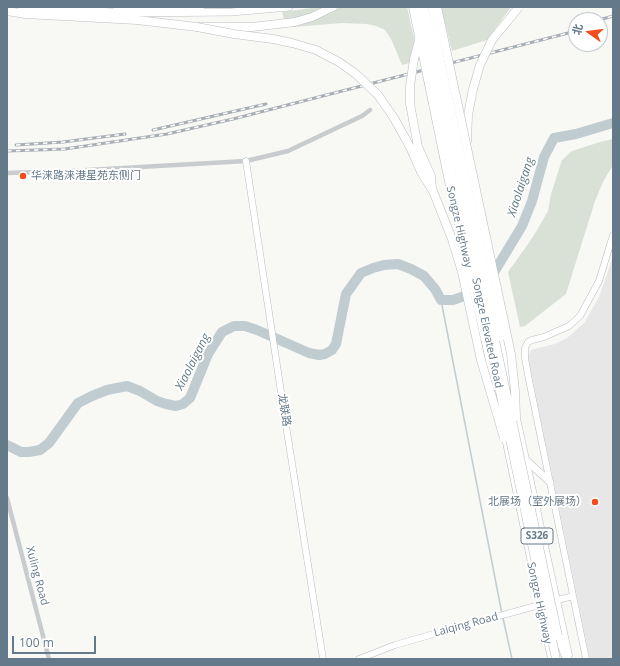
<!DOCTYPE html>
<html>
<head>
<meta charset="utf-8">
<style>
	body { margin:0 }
	#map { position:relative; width:620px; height:666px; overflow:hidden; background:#f8f8f5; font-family:"Open Sans","Noto Sans SC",sans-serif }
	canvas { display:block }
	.frame { position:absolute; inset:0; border:8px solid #647989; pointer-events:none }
	.north { position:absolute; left:568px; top:12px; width:40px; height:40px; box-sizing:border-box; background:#fff; border:1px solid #c1c9d0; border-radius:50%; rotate:284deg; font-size:11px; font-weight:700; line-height:16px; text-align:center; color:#647989 }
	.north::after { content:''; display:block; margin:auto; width:14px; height:18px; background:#f34d1b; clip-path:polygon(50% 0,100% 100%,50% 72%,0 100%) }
	.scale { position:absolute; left:12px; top:636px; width:84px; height:18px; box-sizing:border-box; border:2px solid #647989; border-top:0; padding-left:5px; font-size:12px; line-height:14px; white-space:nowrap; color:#647989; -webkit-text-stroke:3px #fff; paint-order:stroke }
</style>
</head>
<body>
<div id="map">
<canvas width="620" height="666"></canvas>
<div class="frame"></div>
<div class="north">北</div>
<div class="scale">100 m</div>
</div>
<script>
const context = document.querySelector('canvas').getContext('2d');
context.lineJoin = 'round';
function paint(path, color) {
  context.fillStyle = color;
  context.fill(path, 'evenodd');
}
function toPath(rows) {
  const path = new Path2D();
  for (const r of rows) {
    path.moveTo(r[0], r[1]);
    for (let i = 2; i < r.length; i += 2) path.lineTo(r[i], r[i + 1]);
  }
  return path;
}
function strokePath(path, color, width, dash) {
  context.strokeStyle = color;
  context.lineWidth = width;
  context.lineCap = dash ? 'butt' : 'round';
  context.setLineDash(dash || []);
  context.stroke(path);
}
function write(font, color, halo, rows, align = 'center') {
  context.font = font + ' "Open Sans","Noto Sans SC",sans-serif';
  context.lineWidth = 4;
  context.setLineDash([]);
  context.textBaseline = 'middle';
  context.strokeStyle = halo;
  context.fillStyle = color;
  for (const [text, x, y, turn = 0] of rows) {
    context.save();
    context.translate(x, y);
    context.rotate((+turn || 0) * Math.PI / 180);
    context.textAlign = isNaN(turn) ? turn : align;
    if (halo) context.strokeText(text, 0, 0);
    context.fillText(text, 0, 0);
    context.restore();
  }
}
paint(toPath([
	[613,257,613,659,590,659,528,357,531,350,555,344,567,338,585,322,599,297]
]), '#e6e7e6');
paint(toPath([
	[320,7,407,7,419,60,402,65,391,39,385,30,376,26,367,24,342,23,293,27,284,19,282,12],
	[441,7,511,7,487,40,452,51],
	[613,139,613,165,603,182,595,201,566,294,525,326,520,327,508,272,533,237,548,211,551,194,562,160,572,151,600,142]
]), '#d9e1d6');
strokePath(toPath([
	[441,300,502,614],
	[503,618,512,659]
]), '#c1ccd1', 1.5);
strokePath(toPath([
	[490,279,522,226,532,201,544,157,554,138,576,134,613,123],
	[7,445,21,452,29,452,40,450,49,443,78,403,92,396,107,390,127,386,140,391,157,401,166,404,176,406,183,404,190,398,208,354,222,332,234,326,245,326,257,330,309,353,319,355,325,354,332,350,336,344,346,294,361,273,373,268,384,265,398,264,411,269,424,276,435,289,441,300,453,300,476,292]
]), '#c1ccd1', 10);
const secondary = toPath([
	[246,161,288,438,323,659],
	[501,338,511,390],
	[484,339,499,409],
	[516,414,569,655],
	[504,433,551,659],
	[554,601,573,596],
	[359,659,395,645,430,635,543,604],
	[586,659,528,375,525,358,525,348,528,342,532,340,544,337,569,326,580,316,599,281,613,235]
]);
const primary = toPath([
	[21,7,132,13,232,12,289,7],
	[526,460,550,482]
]);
const highway = toPath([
	[117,7,154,9,200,7],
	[7,11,25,14,137,20,197,27,252,27,295,22,312,17,333,7],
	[467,141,468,115,473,89],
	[558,636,567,659]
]);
strokePath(secondary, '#b7bec2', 7);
strokePath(primary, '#bbbfc3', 8);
strokePath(highway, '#babec1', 9);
strokePath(toPath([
	[7,173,70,171,246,161,288,151,362,116,370,110],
	[7,498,49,659]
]), '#c8cccf', 4.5);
strokePath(secondary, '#fff', 6);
strokePath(primary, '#fff', 7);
strokePath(highway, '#fff', 8);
const rail = toPath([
	[599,20,613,16],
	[153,130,266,104],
	[16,145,63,142,125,134],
	[7,151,65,149,167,134,233,119,576,31]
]);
strokePath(rail, '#a7aeb4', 3);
strokePath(rail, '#fff', 1.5, [4.5]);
const secondaryBridge = toPath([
	[412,7,447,177,484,339],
	[431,7,440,54,501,338]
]);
const highwayBridge = toPath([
	[417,7,452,177,493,358,556,659],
	[424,7,558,636],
	[437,7,511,354,515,391,516,417],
	[197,27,234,34,273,39,292,43,316,50,339,62,356,74,378,95,394,118,410,147,421,172,433,191,452,239,462,272,481,360,504,438],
	[421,33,414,59,410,86,410,104,418,147,431,176,432,188],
	[473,89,480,65,492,40,519,7]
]);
strokePath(secondaryBridge, '#b7bec2', 7, []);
strokePath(highwayBridge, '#babec1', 9, []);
strokePath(secondaryBridge, '#fff', 6);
strokePath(highwayBridge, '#fff', 8);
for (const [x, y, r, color] of [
	[23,176,4,"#f34d1b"],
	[595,502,4,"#f34d1b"]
]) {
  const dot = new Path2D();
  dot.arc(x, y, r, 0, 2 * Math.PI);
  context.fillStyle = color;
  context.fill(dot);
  strokePath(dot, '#fff', 1.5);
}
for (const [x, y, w] of [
	[537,536,32]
]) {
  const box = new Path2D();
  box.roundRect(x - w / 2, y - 8, w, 16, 3);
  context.fillStyle = '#fff';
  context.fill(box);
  strokePath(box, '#647989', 1);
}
write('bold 10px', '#647989', null, [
	["S326",537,536]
]);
write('11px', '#647989', '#fff', [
	["华涞路涞港星苑东侧门",31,176],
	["北展场（室外展场）",587,502,"right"]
], 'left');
write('11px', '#647989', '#fff', [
	["Songze Highway",459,227,77],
	["Songze Elevated Road",487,333,78],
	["龙联路",284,410,81],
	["Xuling Road",37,576,75],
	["Songze Highway",539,603,78],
	["Laiqing Road",466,625,-15]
]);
write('italic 12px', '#607b84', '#fff', [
	["Xiaolaigang",521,187,-72],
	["Xiaolaigang",193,362,-63]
]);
</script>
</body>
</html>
